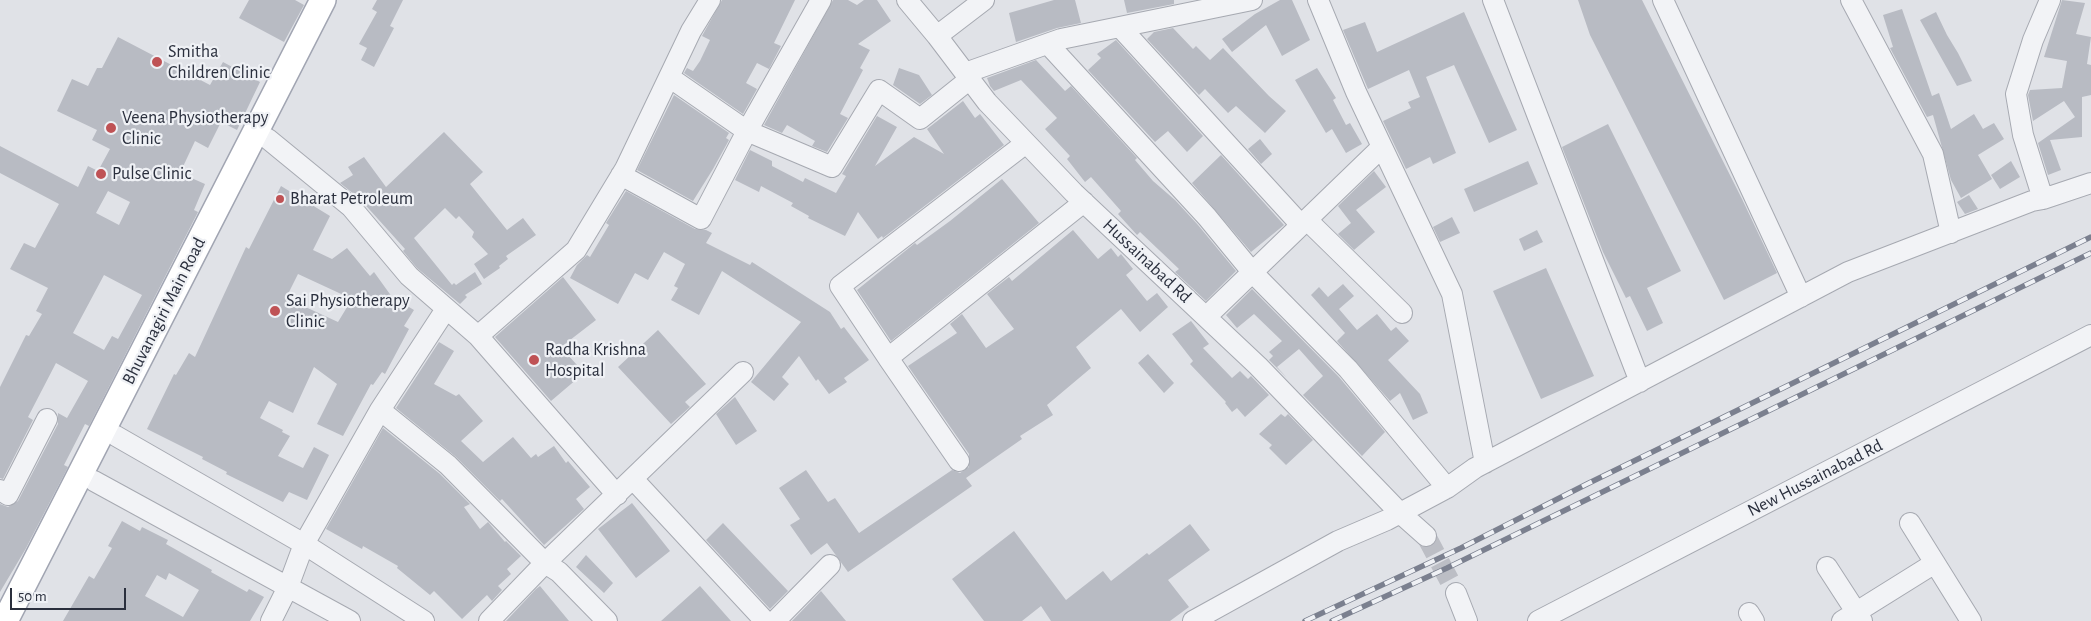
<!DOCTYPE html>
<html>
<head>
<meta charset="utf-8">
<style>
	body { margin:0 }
	#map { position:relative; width:2091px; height:621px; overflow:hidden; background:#e0e2e7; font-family:"Alegreya Sans",sans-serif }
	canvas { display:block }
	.scale { position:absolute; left:10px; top:588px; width:116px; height:22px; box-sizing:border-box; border:2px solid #2a2f3d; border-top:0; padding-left:6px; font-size:15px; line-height:18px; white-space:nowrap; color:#2a2f3d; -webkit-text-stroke:4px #eff1f5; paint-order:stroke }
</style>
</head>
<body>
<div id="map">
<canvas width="2091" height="621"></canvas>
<div class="scale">50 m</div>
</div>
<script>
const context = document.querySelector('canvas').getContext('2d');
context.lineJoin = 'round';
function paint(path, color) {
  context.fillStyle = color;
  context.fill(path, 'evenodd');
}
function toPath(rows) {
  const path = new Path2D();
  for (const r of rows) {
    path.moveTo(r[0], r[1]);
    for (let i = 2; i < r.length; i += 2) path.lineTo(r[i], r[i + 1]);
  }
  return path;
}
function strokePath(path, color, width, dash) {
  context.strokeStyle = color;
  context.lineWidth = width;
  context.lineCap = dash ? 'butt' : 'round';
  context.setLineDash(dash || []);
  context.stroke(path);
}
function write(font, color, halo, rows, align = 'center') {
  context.font = font + ' "Alegreya Sans",sans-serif';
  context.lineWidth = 4.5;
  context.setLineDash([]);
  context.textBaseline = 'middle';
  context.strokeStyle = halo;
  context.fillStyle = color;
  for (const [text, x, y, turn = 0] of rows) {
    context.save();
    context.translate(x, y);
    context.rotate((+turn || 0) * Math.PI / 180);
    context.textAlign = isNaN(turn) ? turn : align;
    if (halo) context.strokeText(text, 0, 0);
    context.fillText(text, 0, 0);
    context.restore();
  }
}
paint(toPath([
	[249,0,295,0,304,5,284,42,239,18],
	[377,0,403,0,390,26,394,28,374,67,361,60,367,48,359,44,377,12,372,9],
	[722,0,795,0,774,43,781,46,769,69,757,63,746,83,757,89,743,114,684,73,687,68,693,71,700,61,710,40,702,36],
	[833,0,848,0,857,5,864,0,877,0,891,21,858,44,870,50,860,68,863,70,840,114,848,118,827,152,812,146,815,141,787,125,782,133,764,125],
	[1054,0,1075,0,1081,23,1057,28,1016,42,1009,13],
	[1124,0,1174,0,1174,4,1127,13],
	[1280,0,1292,0,1310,40,1282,56,1266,25,1232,52,1222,39,1255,14],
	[1578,0,1642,0,1742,199,1777,273,1724,300,1590,35],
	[2062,0,2085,3,2076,34,2091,37,2087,64,2091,65,2091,95,2082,97,2082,137,2050,140,2061,170,2048,175,2038,143,2075,117,2064,101,2033,121,2028,95,2030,90,2062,88,2067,61,2044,57],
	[1902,9,1932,96,1939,93,1951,129,1974,114,1983,129,1994,123,2004,139,1978,155,1992,179,1961,198,1951,180,1933,115,1927,117,1890,48,1893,47,1883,15],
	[1464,12,1517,130,1489,143,1454,65,1426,77,1456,153,1433,164,1430,157,1406,169,1383,121,1411,108,1408,102,1420,97,1409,70,1368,89,1343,30,1365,22,1377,52],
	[1936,12,1947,35,1958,53,1972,81,1957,86,1920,20],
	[1173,28,1193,49,1196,46,1210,60,1223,48,1269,96,1286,111,1265,133,1236,106,1228,113,1205,89,1199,95,1147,39,1154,32],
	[118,37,210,85,223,62,260,82,237,130,221,122,208,148,195,141,180,173,205,184,194,210,198,212,89,426,85,424,64,465,68,467,25,550,0,592,0,504,8,507,18,501,58,424,58,413,67,418,88,381,56,363,28,417,33,420,3,479,0,478,0,387,26,335,29,336,42,314,36,311,48,288,10,269,24,243,35,248,59,204,0,173,0,146,78,187,88,166,98,171,110,149,92,140,97,130,57,111,72,79,88,86,97,68,102,68],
	[108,191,130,202,119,225,96,213],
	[104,275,142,295,118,339,112,336,104,350,73,333],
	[1116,40,1203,136,1187,152,1168,131,1155,142,1088,70,1101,58,1097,54],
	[1036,60,1065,91,1071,86,1137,158,1135,160,1153,181,1175,200,1198,225,1236,271,1206,301,1175,272,1179,269,1140,232,1137,235,1118,214,1121,211,1091,177,1085,182,1067,159,1070,156,1045,129,1057,118,1021,80,994,91,990,86,987,78],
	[899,68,919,75,932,95,920,104,893,85],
	[1317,68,1336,98,1333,100,1346,125,1350,123,1362,144,1346,153,1332,129,1326,133,1295,80],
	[674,95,729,133,726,138,729,140,713,169,693,201,637,170],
	[963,101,975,118,980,114,1004,145,883,238,882,236,878,239,858,212,845,236,808,218,809,216,791,206,793,203,761,186,759,192,735,180,750,150,772,161,772,166,803,182,805,178,836,193,846,176,842,174,877,116,897,127,875,166,914,137,944,154,927,129],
	[1608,124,1681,271,1647,288,1663,323,1647,331,1630,296,1626,298,1603,252,1562,147],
	[444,132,483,172,470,184,507,230,523,218,536,235,506,256,508,259,499,266,500,268,484,279,474,264,488,254,472,237,474,232,459,216,456,219,445,208,414,238,452,285,454,283,456,285,475,272,482,284,465,295,467,297,460,304,417,268,403,251,405,249,360,199,340,183,353,175,348,167,364,157,386,187],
	[1260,139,1272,154,1261,164,1248,149],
	[1221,155,1284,225,1251,252,1192,183],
	[1528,161,1538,184,1474,212,1464,189],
	[2011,161,2020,177,2000,189,1991,175],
	[1374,171,1386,187,1356,210,1375,232,1354,250,1338,234,1351,223,1338,206],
	[1002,179,1039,223,891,341,857,290,915,243,917,245,950,221],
	[281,186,330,216,313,250,332,259,347,248,370,276,374,272,392,297,414,310,404,326,409,329,385,374,382,372,373,385,371,384,343,436,317,424,337,384,314,367,293,413,269,401,260,418,283,430,282,432,290,436,278,456,303,468,314,447,329,455,307,500,289,492,283,502,226,474,227,472,202,459,203,457,147,429,174,374,176,375,189,353,195,357,246,247,249,249],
	[298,274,352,299,338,322,286,298],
	[626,191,695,229,706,230,712,233,706,243,750,265,752,262,830,312,841,329,844,327,869,360,844,378,847,382,829,394,818,379,816,381,799,356,782,377,789,384,774,401,751,382,801,322,722,271,699,315,671,300,678,288,674,286,685,264,664,252,648,280,635,273,618,304,570,278,577,265,587,255,590,257,609,225,606,223],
	[1969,195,1978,209,1965,214,1957,202],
	[1452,217,1460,233,1440,242,1433,227],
	[1073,230,1098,259,1111,248,1118,257,1121,254,1133,269,1126,275,1147,301,1157,293,1168,307,1140,332,1121,309,1076,347,1091,368,1047,405,1053,415,1020,436,1022,439,966,478,972,486,848,572,827,543,811,555,790,525,800,519,779,488,806,470,828,502,835,498,859,533,952,470,960,473,969,467,969,454,908,366,957,333,950,324,962,314,986,348,1014,329,987,294,1009,277,1012,281],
	[1537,230,1543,242,1524,251,1519,239],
	[1546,268,1594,376,1541,399,1493,291],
	[563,277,596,320,561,347,584,373,551,401,495,337],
	[1343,284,1354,296,1339,309,1357,330,1377,314,1391,331,1396,327,1409,341,1388,360,1420,394,1428,413,1413,420,1400,393,1390,401,1337,341,1345,333,1311,295,1319,287,1328,297],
	[1252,289,1339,377,1385,432,1362,456,1303,395,1323,376,1299,349,1277,367,1287,378,1269,360,1273,356,1269,352,1282,341,1254,314,1237,328,1226,315],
	[1191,321,1209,344,1203,348,1232,378,1240,371,1248,379,1251,376,1269,395,1245,417,1237,408,1232,412,1225,403,1226,402,1190,364,1193,361,1172,334],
	[658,330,706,384,685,402,690,407,671,424,618,367],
	[439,342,454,351,434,384,456,396,459,394,483,421,461,441,483,462,513,437,531,458,536,454,538,457,554,446,566,463,568,461,590,487,576,499,584,509,544,545,502,499,500,501,456,457,396,408],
	[1148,354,1174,383,1164,393,1138,363],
	[735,397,757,431,736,445,716,414],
	[1281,414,1285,417,1288,414,1313,440,1286,465,1269,448,1272,445,1259,434],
	[383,428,440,474,470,504,464,507,480,529,488,522,505,542,506,541,521,556,507,569,511,574,498,586,502,590,492,601,487,595,462,619,434,591,430,595,397,568,398,566,363,546,362,549,326,529],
	[632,503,670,551,636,578,598,529],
	[122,521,140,531,142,527,168,540,166,544,212,570,211,572,247,592,249,589,264,597,250,621,63,621,89,576,94,579,112,548,108,546],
	[169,573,199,590,183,617,145,596,157,575,166,580],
	[723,523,788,591,770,609,706,540],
	[1190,524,1210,550,1168,580,1189,607,1170,621,1051,621,1041,606,1022,621,984,621,952,579,1014,531,1066,600,1103,571,1111,581,1147,553,1149,555],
	[586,555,613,583,604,593,576,567],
	[540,586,569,621,506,621,536,589],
	[700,586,731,621,661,621],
	[821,591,846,621,792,621]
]), '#b8bbc3');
strokePath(toPath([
	[1426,536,1456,593]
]), '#bcbec5', 20, [20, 10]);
const minor = toPath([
	[821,0,747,131,832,167,879,90,920,119,970,79],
	[907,0,937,36,987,102,1074,193,1258,366,1399,512,1426,536],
	[1318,0,1356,92,1452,294,1485,463],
	[1493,0,1640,382],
	[1663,0,1801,297],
	[1851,0,1933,154,1951,233],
	[2050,0,2033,40,2016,94,2023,135,2043,199,2091,183],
	[1120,27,1301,225],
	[937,36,984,0],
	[1048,44,1207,217,1253,273,1348,369,1447,488],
	[965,73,1061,39,1252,0],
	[268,139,351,207,409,276,478,336,617,495],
	[1026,143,840,286,888,358,1084,202],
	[621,175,701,219,747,131,669,77],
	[1307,220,1402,313],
	[1206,317,1382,147],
	[478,336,576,250,625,169,691,31,710,0],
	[888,358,959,461],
	[380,410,448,465,545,563,559,572,607,621],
	[116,436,304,544,424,621],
	[633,479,765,621],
	[94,481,350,621],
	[0,490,8,495,47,419],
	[1910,523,1971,621],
	[1827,567,1862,621],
	[1456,593,1467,621],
	[1749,613,1754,621],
	[271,621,288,587,304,544,380,410,446,309],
	[489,621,545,563,743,372],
	[775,621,830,565],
	[1193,621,1338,541,1387,520,1447,488,1475,468,1848,272,2032,201,2043,199],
	[1538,621,2091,335],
	[1842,621,1935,563]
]);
const major = toPath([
	[5,621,323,0]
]);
strokePath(minor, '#a6a9b1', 22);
strokePath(major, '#a1a5b2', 28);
strokePath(minor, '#f2f3f6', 20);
strokePath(major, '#fff', 25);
const rail = toPath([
	[1305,621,1461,548,1587,484,2091,237],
	[1332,621,1447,568,2091,253]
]);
strokePath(rail, '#7b808f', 5.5);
strokePath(rail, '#eff1f5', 4, [11]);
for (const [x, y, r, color] of [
	[157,62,6,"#bf5255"],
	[111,128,6,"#bf5255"],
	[101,174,6,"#bf5255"],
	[280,199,5,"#bf5255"],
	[275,311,6,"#bf5255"],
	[534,360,6,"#bf5255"]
]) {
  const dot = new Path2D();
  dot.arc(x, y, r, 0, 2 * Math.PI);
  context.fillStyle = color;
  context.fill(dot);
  strokePath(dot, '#eff1f5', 2);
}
write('18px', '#2a2f3d', '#eff1f5', [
	["Smitha",168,52],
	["Children Clinic",168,73],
	["Veena Physiotherapy",122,118],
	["Clinic",122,139],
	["Pulse Clinic",112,174],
	["Bharat Petroleum",290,199],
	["Sai Physiotherapy",286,301],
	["Clinic",286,322],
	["Radha Krishna",545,350],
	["Hospital",545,371]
], 'left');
write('18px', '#2a2f3d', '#eff1f5', [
	["Hussainabad Rd",1147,261,43],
	["Bhuvanagiri Main Road",164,311,-63],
	["New Hussainabad Rd",1815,478,-27]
]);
</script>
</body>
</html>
